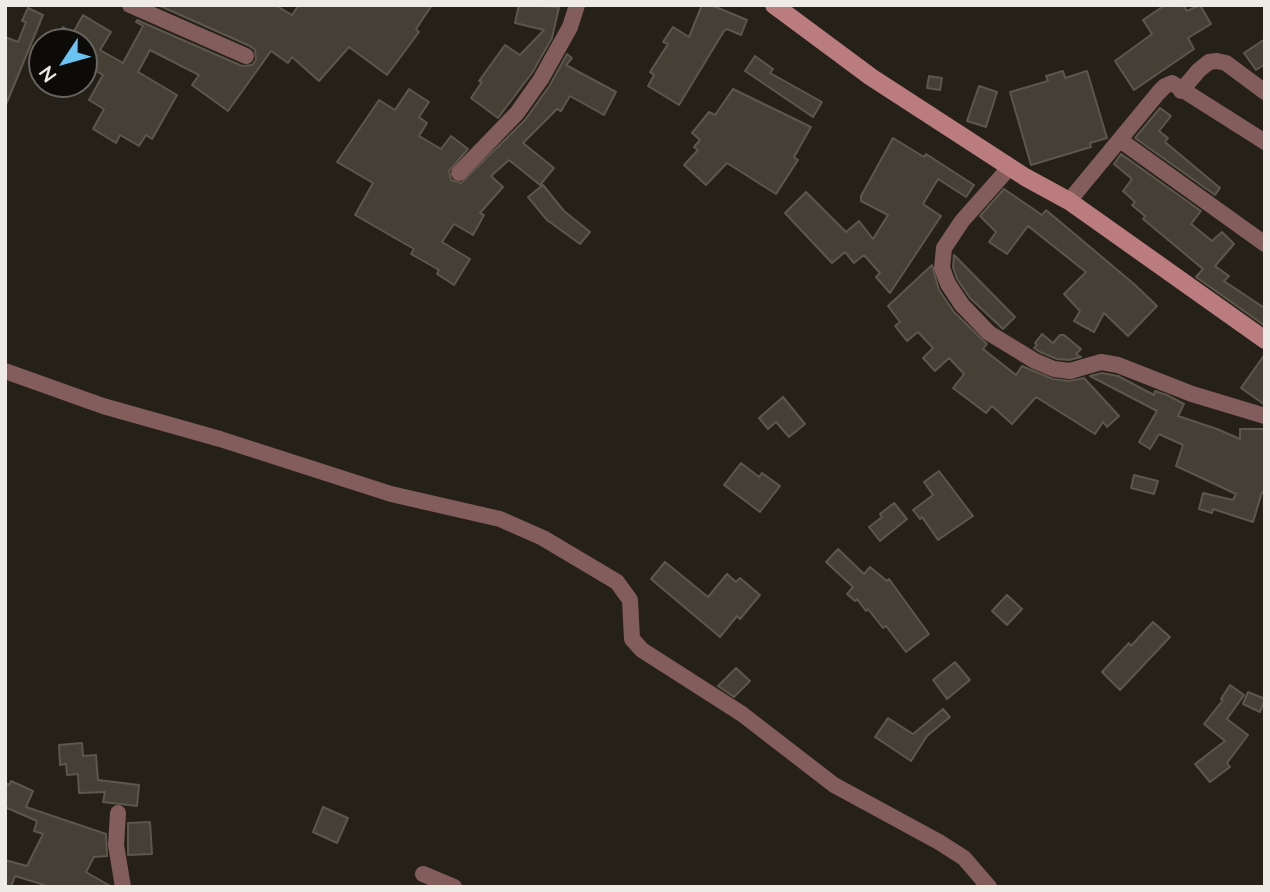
<!DOCTYPE html>
<html>
<head>
<meta charset="utf-8">
<style>
	body { margin:0 }
	#map { position:relative; width:1270px; height:892px; overflow:hidden; background:#262118; font-family:Lato,sans-serif }
	canvas { display:block }
	.frame { position:absolute; inset:0; border:7px solid #eeebe5; pointer-events:none }
	.north { position:absolute; left:28px; top:28px; width:70px; height:70px; box-sizing:border-box; background:#0d0b07; border:2px solid #676560; border-radius:50%; rotate:234deg; font-size:19px; font-weight:700; line-height:28px; text-align:center; color:#eeebe5 }
	.north::after { content:''; display:block; margin:auto; width:24px; height:32px; background:#6ac3f1; clip-path:polygon(50% 0,100% 100%,50% 72%,0 100%) }
</style>
</head>
<body>
<div id="map">
<canvas width="1270" height="892"></canvas>
<div class="frame"></div>
<div class="north">N</div>
</div>
<script>
const context = document.querySelector('canvas').getContext('2d');
context.lineJoin = 'round';
function paint(path, color) {
  context.fillStyle = color;
  context.fill(path, 'evenodd');
}
function toPath(rows) {
  const path = new Path2D();
  for (const r of rows) {
    path.moveTo(r[0], r[1]);
    for (let i = 2; i < r.length; i += 2) path.lineTo(r[i], r[i + 1]);
  }
  return path;
}
function strokePath(path, color, width, dash) {
  context.strokeStyle = color;
  context.lineWidth = width;
  context.lineCap = dash ? 'butt' : 'round';
  context.setLineDash(dash || []);
  context.stroke(path);
}
const building = toPath([
	[158,5,275,5,292,15,299,5,432,5,416,29,419,32,387,75,349,47,319,81,292,57,288,63,271,51,228,111,192,85,199,75,150,50,138,72,177,95,152,139,146,135,139,146,120,135,116,143,93,129,104,109,89,100,103,75,84,64,84,42,54,42,63,27,73,33,83,15,111,32,100,50,123,63,143,26,136,22,137,20,242,66,252,65,256,60,255,50,250,46,158,5],
	[519,5,559,7,552,38,532,73,498,118,471,98,482,82,479,81,505,45,520,55,544,30,515,23,519,5],
	[702,5,711,5,747,20,741,35,727,29,724,31,679,105,648,86,654,75,650,72,668,44,663,42,673,27,689,37,702,5],
	[1165,5,1183,5,1187,11,1200,5,1211,24,1188,38,1194,49,1134,90,1115,61,1152,34,1143,20,1165,5],
	[28,8,43,15,5,107,5,37,18,42,26,22,22,21,28,8],
	[1265,39,1265,64,1256,70,1244,53,1265,39],
	[567,54,572,58,566,65,616,92,604,115,570,96,561,111,557,109,523,143,554,168,540,185,509,160,491,176,503,187,480,213,484,215,473,235,454,224,442,242,470,259,454,285,437,274,439,270,411,254,414,249,355,215,373,183,337,162,379,100,395,110,409,89,429,102,419,117,427,123,419,136,441,149,451,136,468,149,449,171,451,180,461,183,525,120,550,85,567,54],
	[755,56,773,69,770,73,822,102,813,117,745,71,755,56],
	[1063,71,1065,78,1087,71,1107,138,1090,143,1091,147,1031,165,1010,92,1048,81,1046,76,1063,71],
	[929,76,942,78,940,90,927,88,929,76],
	[979,86,997,92,986,127,967,121,979,86],
	[733,89,811,127,794,157,798,160,776,194,727,163,706,185,684,165,698,150,694,147,700,140,692,133,709,112,715,115,733,89],
	[1160,108,1171,116,1159,131,1168,138,1165,142,1220,188,1215,195,1135,138,1160,108],
	[893,138,924,157,926,154,974,185,966,197,938,179,923,204,941,216,890,293,876,277,880,273,864,255,854,263,845,252,832,263,785,213,806,192,846,232,859,221,873,239,888,215,861,201,861,196,893,138],
	[1121,154,1201,211,1191,224,1212,241,1222,232,1234,244,1215,266,1229,276,1224,281,1263,307,1265,305,1265,326,1196,277,1203,269,1143,219,1145,216,1132,205,1135,202,1123,191,1132,179,1114,164,1121,154],
	[543,185,564,211,590,232,580,244,547,220,528,197,543,185],
	[1004,189,1042,215,1046,210,1134,284,1157,306,1128,336,1104,313,1094,332,1074,321,1080,311,1064,294,1086,272,1028,226,1007,254,989,242,996,232,980,216,1004,189],
	[954,255,1015,317,1003,329,970,298,957,279,953,267,954,255],
	[932,265,939,290,954,312,987,344,983,349,1016,375,1022,366,1053,379,1069,381,1084,378,1119,416,1107,427,1103,422,1095,434,1036,397,1012,424,992,406,986,413,953,388,964,374,949,358,935,371,923,358,933,348,918,332,907,341,895,326,900,322,888,306,932,265],
	[1042,334,1053,343,1060,335,1064,335,1081,349,1076,354,1081,357,1069,360,1057,359,1040,352,1034,348,1037,345,1035,343,1042,334],
	[1265,354,1265,405,1241,388,1265,354],
	[1102,373,1118,376,1154,395,1155,391,1167,395,1184,404,1178,416,1217,429,1240,439,1240,429,1265,429,1265,493,1262,492,1253,522,1213,509,1212,513,1199,509,1203,493,1233,500,1236,494,1176,466,1183,445,1159,434,1150,449,1139,442,1157,411,1090,376,1102,373],
	[783,397,805,424,789,437,776,422,768,429,759,418,783,397],
	[741,463,759,477,762,473,780,486,760,512,724,485,741,463],
	[939,471,973,516,938,540,922,517,920,519,913,510,933,495,924,482,939,471],
	[1134,475,1158,481,1154,494,1131,488,1134,475],
	[894,503,907,519,880,541,869,527,882,517,880,514,894,503],
	[838,549,864,574,870,567,887,581,889,579,929,634,906,652,886,626,883,628,868,609,866,611,857,599,855,601,847,594,853,587,826,562,838,549],
	[665,562,708,597,727,574,736,582,740,578,760,595,740,619,737,616,720,637,651,579,665,562],
	[1007,595,1022,609,1007,625,992,611,1007,595],
	[1153,622,1170,637,1120,690,1102,672,1129,643,1131,646,1153,622],
	[955,662,970,680,947,699,933,680,955,662],
	[736,668,750,681,734,697,718,686,736,668],
	[1230,685,1244,695,1227,719,1248,735,1227,763,1230,767,1210,782,1195,764,1225,741,1204,724,1223,700,1221,699,1230,685],
	[1248,692,1265,699,1260,712,1243,704,1248,692],
	[943,709,950,717,927,736,911,761,875,737,888,718,913,734,943,709],
	[82,743,83,756,96,755,98,780,139,785,137,806,103,802,105,792,79,793,78,774,67,775,66,764,60,765,59,745,82,743],
	[11,781,33,791,26,807,106,834,107,856,94,857,86,872,112,887,51,887,15,876,11,887,5,887,5,860,27,866,43,834,34,831,37,821,5,807,5,783,9,785,11,781],
	[323,807,348,818,337,843,313,832,323,807],
	[150,822,152,854,128,855,128,823,150,822]
]);
paint(building, '#453f36');
strokePath(building, '#5d564d', 2);
strokePath(toPath([
	[130,5,246,56],
	[1181,91,1199,70,1209,62,1217,61,1226,63,1265,92],
	[1120,140,1265,244],
	[1009,168,962,221,944,248,942,268,948,284,962,305,989,333,1035,361,1054,369,1070,371,1101,362,1118,365,1192,394,1265,416],
	[459,173,517,113,541,79,570,27,577,5],
	[1069,201,1159,92,1165,86,1172,83,1265,142],
	[5,371,103,406,220,439,391,494,500,519,543,538,617,582,630,600,632,639,642,650,742,714,834,785,939,842,964,858,989,887],
	[118,813,116,845,123,887],
	[423,874,454,887]
]), '#835c5c', 16);
strokePath(toPath([
	[774,5,871,77,1025,177,1069,201,1265,340]
]), '#ba7c7e', 18);
</script>
</body>
</html>
